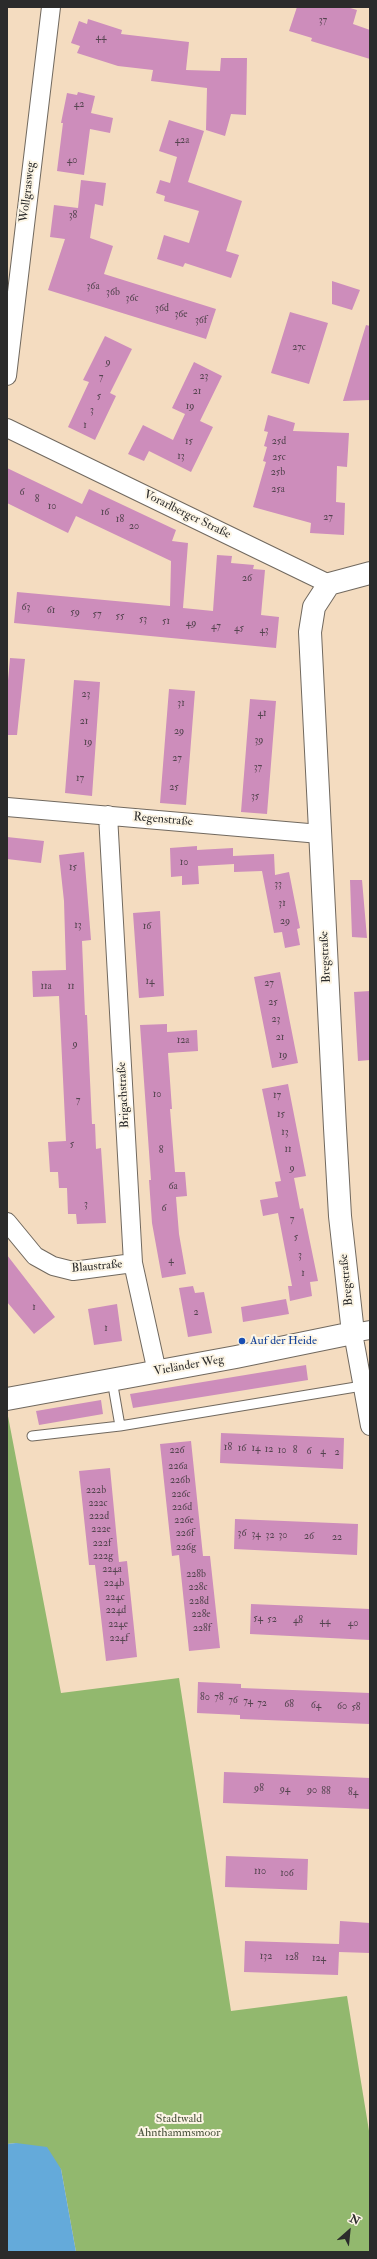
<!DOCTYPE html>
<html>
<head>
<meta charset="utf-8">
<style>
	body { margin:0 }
	#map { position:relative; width:377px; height:2259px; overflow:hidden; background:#f4dcc0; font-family:"IM FELL Double Pica",serif }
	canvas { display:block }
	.frame { position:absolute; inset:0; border:8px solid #2b2b2b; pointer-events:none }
	.north { position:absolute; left:329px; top:2211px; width:40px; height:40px; -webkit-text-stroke:3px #fcf5e5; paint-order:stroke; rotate:27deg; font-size:11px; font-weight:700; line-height:16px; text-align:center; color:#2b2b2b }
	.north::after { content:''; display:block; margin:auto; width:14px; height:18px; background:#2b2b2b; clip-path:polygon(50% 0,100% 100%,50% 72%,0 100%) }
</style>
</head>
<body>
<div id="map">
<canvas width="377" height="2259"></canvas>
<div class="frame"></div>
<div class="north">N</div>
</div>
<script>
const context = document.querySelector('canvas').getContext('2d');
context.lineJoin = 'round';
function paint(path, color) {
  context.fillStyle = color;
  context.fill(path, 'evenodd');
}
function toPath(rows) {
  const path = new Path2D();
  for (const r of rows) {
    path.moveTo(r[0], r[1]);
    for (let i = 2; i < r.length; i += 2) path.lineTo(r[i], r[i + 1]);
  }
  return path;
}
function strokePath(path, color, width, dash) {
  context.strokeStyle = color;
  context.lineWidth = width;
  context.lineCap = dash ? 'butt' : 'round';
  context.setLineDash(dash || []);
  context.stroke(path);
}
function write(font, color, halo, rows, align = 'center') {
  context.font = font + ' "IM FELL Double Pica",serif';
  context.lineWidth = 4;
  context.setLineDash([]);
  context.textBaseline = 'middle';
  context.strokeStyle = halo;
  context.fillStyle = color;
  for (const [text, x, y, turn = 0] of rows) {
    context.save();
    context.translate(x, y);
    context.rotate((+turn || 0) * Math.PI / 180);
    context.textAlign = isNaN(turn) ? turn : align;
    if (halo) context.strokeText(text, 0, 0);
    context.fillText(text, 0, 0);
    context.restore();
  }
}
paint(toPath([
	[7,1411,61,1693,179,1678,231,2011,347,1996,370,2137,370,2252,76,2252,61,2169,16,2143,7,2144]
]), '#92b86e');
paint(toPath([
	[16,2143,47,2147,61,2169,76,2252,7,2252,7,2144]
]), '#64aada');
paint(toPath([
	[297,7,347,7,357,10,353,24,370,30,370,59,311,41,312,38,289,31],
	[88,19,122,30,121,34,189,42,186,70,220,71,221,58,247,58,246,115,231,114,225,136,206,130,207,88,151,81,153,70,118,66,77,53,80,46,71,43,79,21,87,24],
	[78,92,95,96,91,113,113,118,110,133,90,129,84,175,57,171,63,123,61,123,67,93,77,95],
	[169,120,204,131,188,182,242,201,226,251,239,255,231,278,185,263,183,267,157,259,164,235,189,243,199,211,164,201,165,196,156,193,160,180,170,183,177,157,159,151],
	[81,180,106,183,103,206,95,204,90,238,113,246,104,274,216,309,206,339,48,290,65,239,50,237,54,205,78,208],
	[332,281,360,290,352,310,332,304],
	[290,312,328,323,309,384,271,373],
	[366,325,370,326,370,400,343,401],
	[105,336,132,349,110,393,116,396,95,440,68,427,89,382,83,380],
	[194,362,222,376,200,421,213,427,191,472,149,451,144,461,128,454,143,425,173,440,185,414,172,408],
	[268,415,295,423,293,431,349,433,347,467,337,466,336,502,345,503,344,535,310,533,311,523,253,507,266,462,263,461,267,447,264,446,268,432,264,431],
	[7,468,82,504,89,489,176,530,172,541,188,543,183,608,213,611,217,555,232,556,231,563,254,565,253,569,265,570,261,615,279,617,276,648,14,623,17,592,170,606,171,561,76,516,68,533,7,503],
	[10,658,25,659,17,735,7,735,7,692],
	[74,680,100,682,92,796,65,793],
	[169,689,195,691,186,805,160,803],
	[250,699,276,701,267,814,241,812],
	[7,837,44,841,41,863,7,859],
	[197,846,197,850,233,848,233,856,274,854,275,875,289,872,300,928,297,929,300,945,285,948,282,932,274,933,262,871,234,872,234,864,198,866,199,884,182,885,182,876,171,877,170,848],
	[84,852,91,940,82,941,85,1015,87,1015,92,1124,95,1124,96,1149,101,1148,106,1223,77,1224,76,1214,68,1214,67,1188,59,1188,58,1172,50,1172,48,1142,66,1141,59,996,33,997,32,971,66,970,64,901,59,855],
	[350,880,362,880,367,938,352,937],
	[160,911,164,996,139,998,133,913],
	[280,972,298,1063,272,1068,254,977],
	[370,991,370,1060,358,1061,354,992],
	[167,1024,167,1032,197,1030,198,1051,168,1053,172,1109,170,1109,175,1172,185,1172,187,1196,176,1197,179,1234,186,1274,162,1278,152,1223,149,1180,151,1180,140,1025],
	[288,1084,306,1176,294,1178,300,1209,303,1208,318,1281,310,1282,312,1296,290,1301,288,1286,292,1286,278,1213,263,1216,260,1200,278,1197,275,1182,281,1181,262,1089],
	[7,1255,55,1317,34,1334,7,1302],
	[193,1286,195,1293,204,1292,212,1333,188,1337,179,1288],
	[286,1299,289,1314,243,1322,241,1307],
	[117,1304,122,1341,94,1345,88,1309],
	[306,1365,308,1380,133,1408,130,1394],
	[101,1400,103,1414,39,1425,36,1411],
	[221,1433,344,1438,343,1469,220,1463],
	[191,1441,203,1556,210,1556,220,1648,189,1651,179,1555,172,1556,160,1444],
	[110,1468,119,1562,127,1561,137,1657,106,1661,95,1565,89,1565,79,1471],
	[235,1519,358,1524,357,1555,234,1549],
	[251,1604,370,1609,370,1640,250,1634],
	[198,1682,241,1684,241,1688,370,1693,370,1724,240,1719,240,1715,197,1713],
	[224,1772,370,1778,370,1809,223,1803],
	[226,1856,308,1859,307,1890,225,1887],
	[340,1921,370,1923,370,1953,339,1952,338,1975,244,1972,245,1941,339,1944]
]), '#cd8dbb');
const service = toPath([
	[112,1380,120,1426],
	[32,1436,120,1426,362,1386]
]);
const minor = toPath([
	[7,376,51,7],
	[7,428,329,584],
	[7,807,320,834],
	[108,815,133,1263,157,1372],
	[7,1222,35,1256,53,1266,73,1271,133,1263],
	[370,1330,353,1333,370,1426]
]);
const tertiary = toPath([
	[7,1399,236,1357,353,1333,340,1216,335,1128,310,632,314,607,329,584,370,573]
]);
strokePath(service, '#71695f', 11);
strokePath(minor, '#71695f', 20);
strokePath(tertiary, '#71695f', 24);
strokePath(service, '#fff', 9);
strokePath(minor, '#fff', 18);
strokePath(tertiary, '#fff', 22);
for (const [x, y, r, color] of [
	[242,1341,4,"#1a4fb4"]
]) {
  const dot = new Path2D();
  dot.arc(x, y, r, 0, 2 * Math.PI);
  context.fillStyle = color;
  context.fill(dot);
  strokePath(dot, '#fcf5e5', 1.5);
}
write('10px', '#54444f', null, [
	["37",323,21],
	["44",101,38],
	["42",79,105],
	["42a",182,141],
	["40",72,161],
	["38",73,216],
	["36a",93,287],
	["36b",113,293],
	["36c",132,299],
	["36d",162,309],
	["36e",181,315],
	["36f",201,321],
	["27c",299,348],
	["9",108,363],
	["23",204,377],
	["7",101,378],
	["21",197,392],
	["5",99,397],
	["19",190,407],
	["3",92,411],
	["1",85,426],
	["15",189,442],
	["25d",279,442],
	["13",181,457],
	["25c",279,458],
	["25b",278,473],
	["25a",278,490],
	["6",22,493],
	["8",37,500],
	["10",52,507],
	["16",105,513],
	["27",328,518],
	["18",120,520],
	["20",134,527],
	["26",247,579],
	["63",26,608],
	["61",51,611],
	["59",75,613],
	["57",97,615],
	["55",120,617],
	["53",143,620],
	["51",166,622],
	["49",191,624],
	["47",216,627],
	["45",239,629],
	["43",264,631],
	["23",86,695],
	["31",181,704],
	["41",262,714],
	["21",84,722],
	["29",179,732],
	["39",259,741],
	["19",88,743],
	["27",177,759],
	["37",258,768],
	["17",80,779],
	["25",174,788],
	["35",255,797],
	["10",184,863],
	["15",73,868],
	["33",278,885],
	["31",282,904],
	["29",285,922],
	["13",78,926],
	["16",147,927],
	["14",150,982],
	["27",269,984],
	["11a",46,987],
	["11",71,987],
	["25",273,1003],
	["23",276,1020],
	["21",280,1038],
	["12a",183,1041],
	["9",75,1045],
	["19",283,1056],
	["10",157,1095],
	["17",277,1096],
	["7",78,1101],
	["15",281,1115],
	["13",285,1133],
	["5",72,1145],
	["11",288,1150],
	["8",161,1151],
	["9",292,1169],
	["6a",173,1187],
	["3",86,1205],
	["6",164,1209],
	["7",292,1220],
	["5",296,1238],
	["3",300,1256],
	["4",171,1261],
	["1",303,1274],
	["1",34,1308],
	["2",196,1313],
	["1",106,1329],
	["18",228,1448],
	["16",242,1449],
	["14",256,1449],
	["12",269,1450],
	["226",177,1451],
	["10",282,1451],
	["8",295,1451],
	["6",309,1452],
	["4",323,1452],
	["2",337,1453],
	["226a",178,1467],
	["226b",180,1481],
	["222b",96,1491],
	["226c",181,1495],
	["222c",98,1504],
	["226d",182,1508],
	["222d",99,1517],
	["226e",184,1521],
	["222e",101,1530],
	["226f",185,1534],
	["36",242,1534],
	["34",256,1535],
	["32",270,1536],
	["30",283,1536],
	["26",309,1537],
	["22",337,1538],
	["222f",102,1544],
	["226g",186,1548],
	["222g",103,1557],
	["224a",112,1570],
	["228b",196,1575],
	["224b",114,1584],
	["228c",198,1588],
	["224c",115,1598],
	["228d",199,1602],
	["224d",116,1611],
	["228e",201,1615],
	["54",258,1619],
	["52",272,1620],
	["48",298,1621],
	["44",325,1622],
	["40",353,1624],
	["224e",118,1625],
	["228f",202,1629],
	["224f",119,1639],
	["80",205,1698],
	["78",219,1698],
	["76",233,1701],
	["74",248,1702],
	["72",262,1704],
	["68",289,1705],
	["64",316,1706],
	["60",342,1707],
	["58",356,1708],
	["98",259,1789],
	["94",285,1790],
	["90",312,1791],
	["88",326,1792],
	["84",353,1793],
	["110",260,1872],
	["106",287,1874],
	["132",266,1957],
	["128",292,1958],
	["124",319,1959]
]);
write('12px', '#2b2b2b', '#fcf5e5', [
	["Wollgrasweg",28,192,-83],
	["Vorarlberger Straße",187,515,26],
	["Regenstraße",163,820,5],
	["Bregstraße",326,957,-93],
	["Brigachstraße",124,1095,-93],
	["Blaustraße",97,1267,-5],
	["Bregstraße",347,1280,-96],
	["Vieländer Weg",189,1366,-10]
]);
write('12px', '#164399', '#fcf5e5', [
	["Auf der Heide",250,1341]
], 'left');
write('12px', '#4e5640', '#fcf5e5', [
	["Stadtwald",179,2119],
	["Ahnthammsmoor",179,2133]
]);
</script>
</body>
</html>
